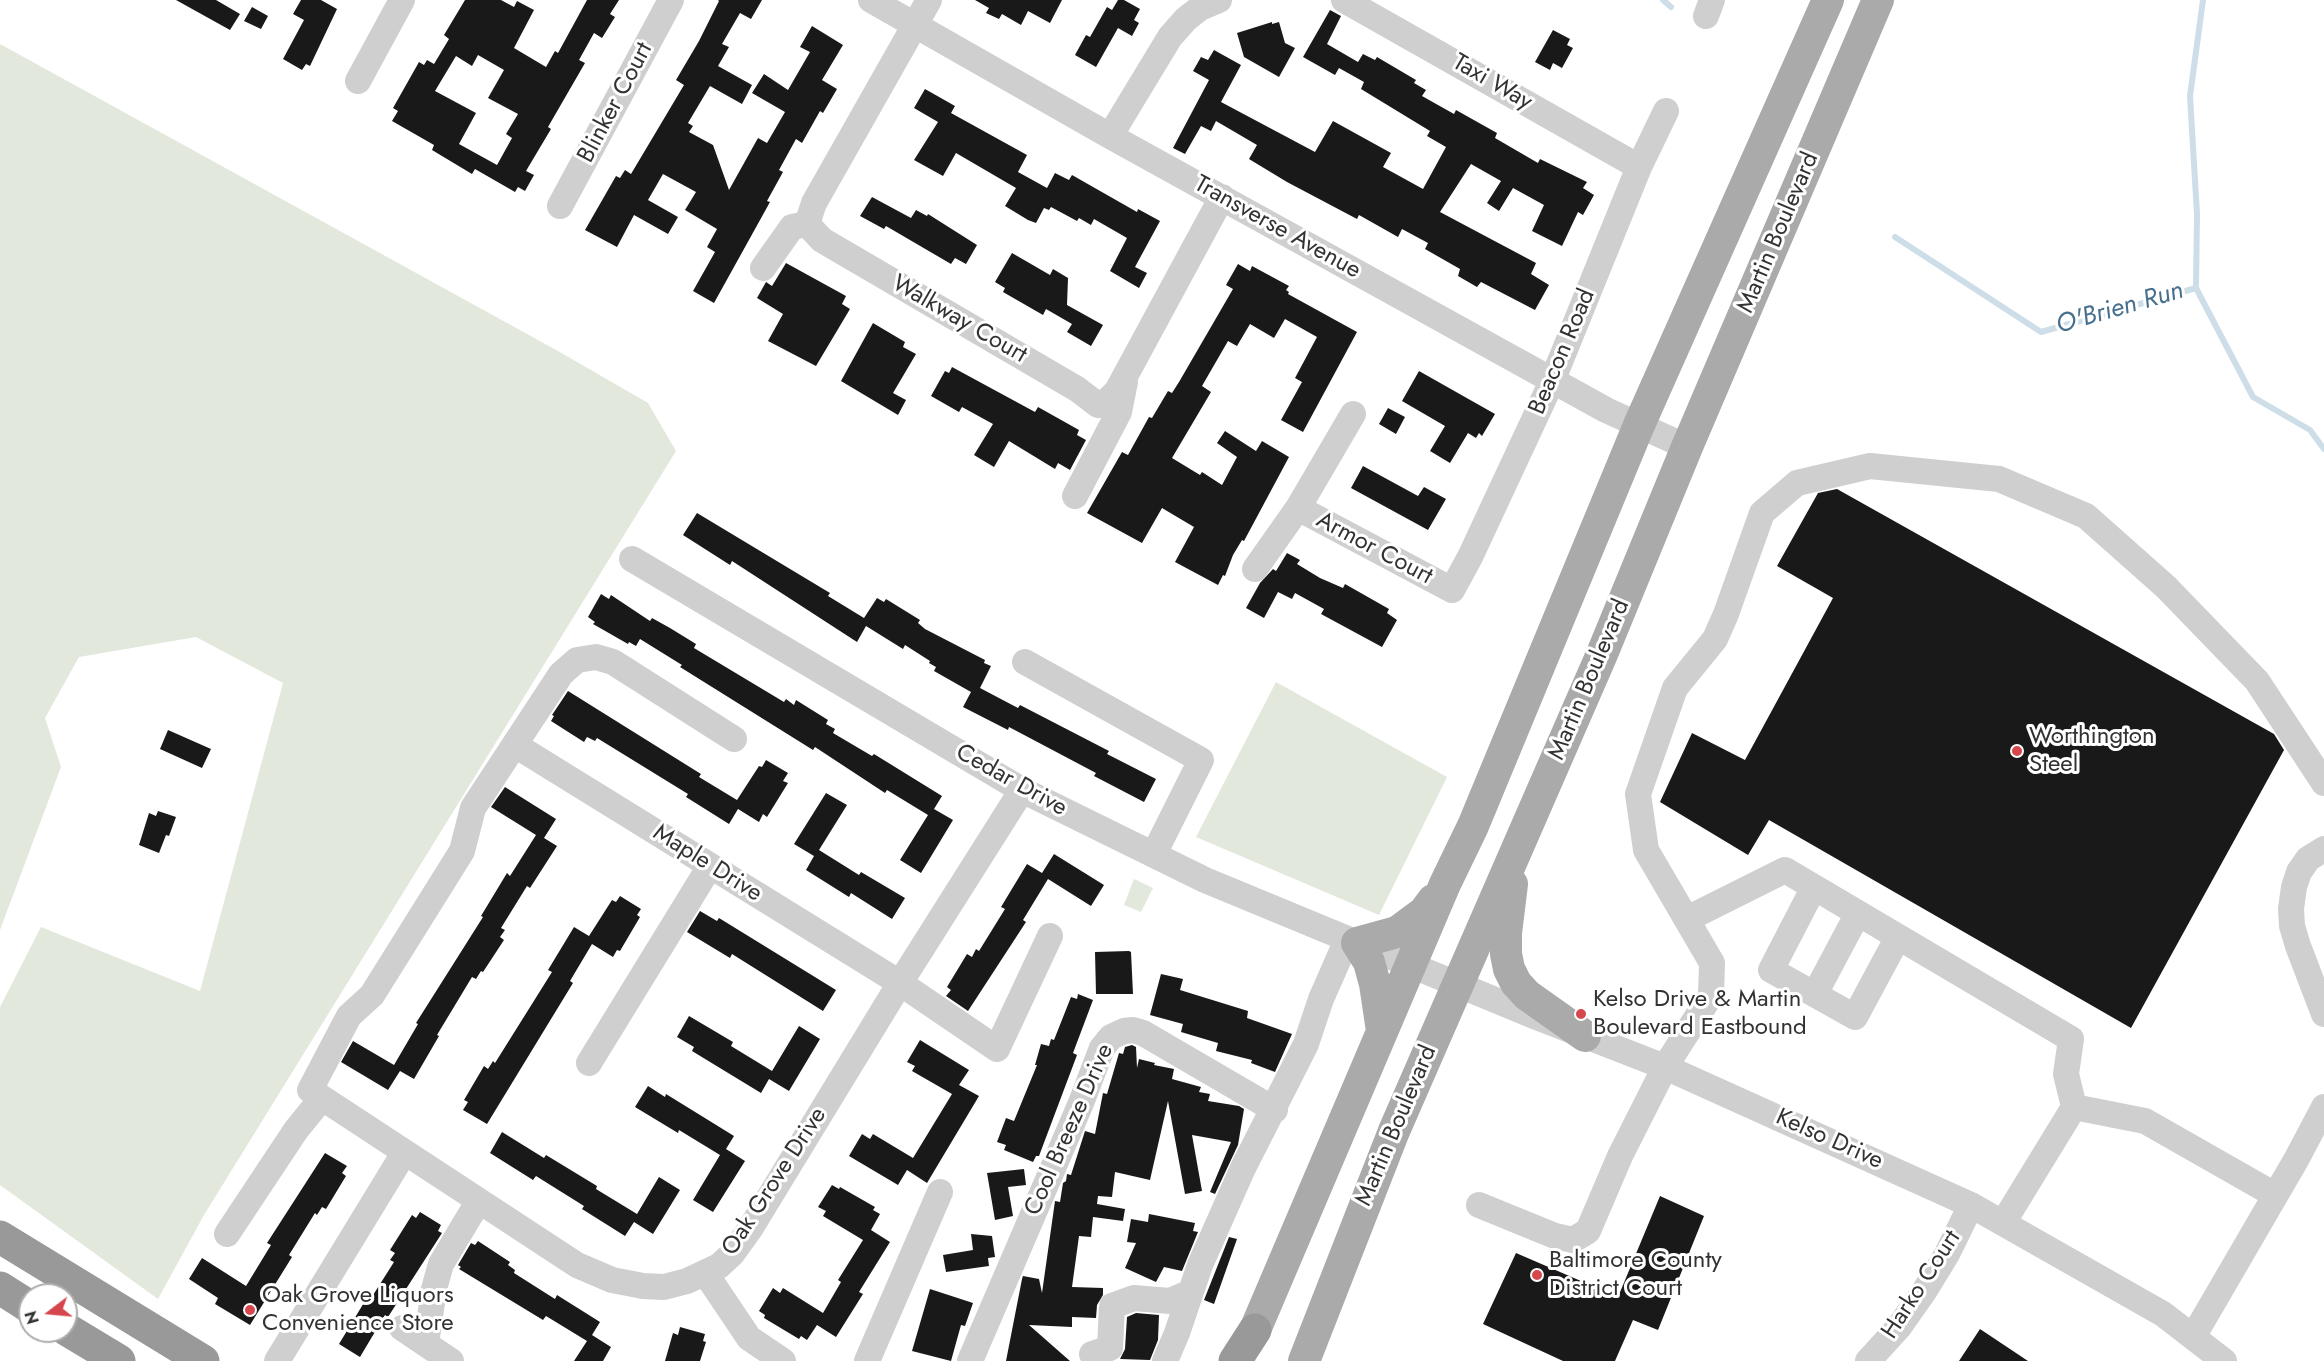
<!DOCTYPE html>
<html>
<head>
<meta charset="utf-8">
<style>
	body { margin:0 }
	#map { position:relative; width:2324px; height:1361px; overflow:hidden; background:#fff; font-family:Jost,sans-serif }
	canvas { display:block }
	.north { position:absolute; left:18px; top:1283px; width:60px; height:60px; box-sizing:border-box; background:#fff; border:2px solid #adadad; border-radius:50%; rotate:254deg; font-size:16px; font-weight:700; line-height:24px; text-align:center; color:#323232 }
	.north::after { content:''; display:block; margin:auto; width:21px; height:27px; background:#d6474d; clip-path:polygon(50% 0,100% 100%,50% 72%,0 100%) }
</style>
</head>
<body>
<div id="map">
<canvas width="2324" height="1361"></canvas>
<div class="north">N</div>
</div>
<script>
const context = document.querySelector('canvas').getContext('2d');
context.lineJoin = 'round';
function paint(path, color) {
  context.fillStyle = color;
  context.fill(path, 'evenodd');
}
function toPath(rows) {
  const path = new Path2D();
  for (const r of rows) {
    path.moveTo(r[0], r[1]);
    for (let i = 2; i < r.length; i += 2) path.lineTo(r[i], r[i + 1]);
  }
  return path;
}
function strokePath(path, color, width, dash) {
  context.strokeStyle = color;
  context.lineWidth = width;
  context.lineCap = dash ? 'butt' : 'round';
  context.setLineDash(dash || []);
  context.stroke(path);
}
function write(font, color, halo, rows, align = 'center') {
  context.font = font + ' Jost,sans-serif';
  context.lineWidth = 6;
  context.setLineDash([]);
  context.textBaseline = 'middle';
  context.strokeStyle = halo;
  context.fillStyle = color;
  for (const [text, x, y, turn = 0] of rows) {
    context.save();
    context.translate(x, y);
    context.rotate((+turn || 0) * Math.PI / 180);
    context.textAlign = isNaN(turn) ? turn : align;
    if (halo) context.strokeText(text, 0, 0);
    context.fillText(text, 0, 0);
    context.restore();
  }
}
paint(toPath([
	[0,44,558,351,648,403,676,451,204,1215,158,1299,0,1185,0,1007,41,927,200,991,283,683,196,637,79,657,45,718,61,767,0,930],
	[1276,682,1447,777,1379,915,1196,837],
	[1134,879,1153,888,1141,912,1124,905]
]), '#e2e8dc');
strokePath(toPath([
	[1663,0,1671,7],
	[1895,237,2041,332,2196,288,2253,397,2310,430,2324,449],
	[2196,288,2197,214,2190,96,2203,0]
]), '#cedee9', 6);
paint(toPath([
	[176,0,216,0,240,14,230,30],
	[301,0,321,0,337,9,310,66,306,64,302,70,283,59,304,20,293,14],
	[465,0,501,0,514,7,517,1,534,10,514,48,546,67,555,51,558,53,587,0,619,0,610,14,615,17,602,38,594,33,579,60,585,63,548,127,551,129,526,171,534,175,525,191,518,187,515,192,475,169,472,174,432,150,434,145,392,121,398,111,393,108,419,62,424,65,427,60,434,64,449,39,444,35],
	[478,55,504,70,488,98,518,114,506,134,512,138,497,165,459,144,476,113,435,91,456,56,472,66],
	[718,0,762,0,751,19,740,13,722,44,729,47,718,66,752,85,742,104,710,86,688,123,693,126,689,132,713,145,729,190,758,138,767,143,785,112,752,93,764,74,788,90,810,52,800,47,812,26,843,45,822,80,837,89,823,113,820,111,802,143,796,139,779,170,783,172,767,201,770,202,714,303,693,291,715,252,707,247,717,229,685,210,696,192,663,174,648,200,678,217,668,234,634,215,617,247,585,230,616,176,620,178,625,170,631,174,684,85,676,80,699,41,719,1],
	[975,0,1062,0,1050,23,1028,11,1021,25,1002,14,999,19,986,13,989,8],
	[1118,0,1124,0,1140,9,1134,20,1139,23,1132,36,1118,28,1096,67,1075,55,1086,35,1090,37,1107,7,1112,10],
	[252,7,268,16,261,29,244,21],
	[1330,10,1341,16,1327,44,1358,62,1363,54,1375,60,1377,57,1416,80,1414,83,1426,90,1422,96,1454,114,1456,110,1497,133,1495,138,1538,163,1540,159,1587,182,1583,188,1594,195,1583,215,1578,212,1562,246,1532,231,1544,205,1513,188,1499,211,1487,203,1501,181,1471,164,1440,212,1536,263,1531,274,1549,285,1535,310,1481,282,1477,287,1458,276,1460,269,1425,249,1428,243,1402,229,1398,237,1359,215,1357,219,1287,182,1249,159,1257,145,1216,121,1211,131,1201,126,1185,154,1173,148,1209,80,1193,71,1201,57,1208,60,1214,50,1241,65,1221,102,1315,152,1333,121,1391,153,1383,167,1423,189,1446,147,1427,136,1430,131,1361,89,1364,82,1339,68,1335,75,1303,57],
	[1272,22,1272,24,1279,22,1285,43,1295,48,1279,77,1244,57,1237,33],
	[1553,30,1570,39,1567,45,1573,48,1562,68,1553,63,1550,70,1535,62],
	[925,89,955,106,951,113,1027,155,1018,172,1047,188,1055,173,1069,180,1072,175,1137,212,1138,209,1160,221,1135,267,1147,273,1139,288,1110,271,1127,238,1094,219,1091,225,1079,218,1077,221,1051,207,1049,210,1044,208,1036,223,1028,220,1005,206,1016,188,956,153,943,176,914,160,938,122,914,108],
	[872,197,911,218,916,210,927,216,928,214,977,245,966,264,955,258,951,264,886,226,884,229,860,216],
	[1012,253,1050,275,1053,269,1068,278,1067,305,1103,325,1091,346,1067,332,1072,324,1046,309,1043,315,1003,292,1005,288,995,282],
	[786,263,846,296,842,304,850,309,816,366,768,341,783,314,757,298,766,282,772,286],
	[1238,264,1250,271,1252,266,1289,286,1286,290,1289,292,1288,294,1357,332,1303,432,1281,420,1302,382,1295,378,1317,337,1285,319,1274,338,1250,324,1237,346,1228,341,1202,386,1211,392,1172,458,1200,475,1202,472,1222,485,1237,457,1217,443,1225,431,1256,451,1262,441,1289,457,1244,541,1242,540,1233,555,1225,576,1223,575,1218,585,1175,562,1194,527,1162,508,1142,543,1087,513,1122,452,1128,455,1149,417,1152,418,1168,391,1172,393,1179,382,1233,289,1226,285],
	[873,323,905,342,903,347,916,354,893,393,906,400,898,415,841,381],
	[952,367,1035,412,1038,407,1079,430,1077,435,1086,440,1070,470,1058,463,1055,469,1009,441,994,467,974,455,993,424,962,407,959,412,931,396,945,371,949,373],
	[1419,371,1495,414,1482,436,1479,433,1476,438,1468,433,1450,463,1430,451,1445,426,1402,401],
	[1388,408,1405,417,1396,434,1379,424],
	[1363,466,1418,496,1424,487,1446,499,1428,530,1351,488],
	[1837,489,2274,734,2284,750,2131,1028,1769,820,1748,855,1660,802,1692,733,1745,760,1833,598,1777,566,1818,493],
	[697,513,830,593,828,596,864,618,877,598,884,602,886,599,920,620,918,623,925,629,985,660,984,663,991,666,980,688,1018,708,1020,705,1109,751,1107,754,1156,779,1144,802,1094,776,1096,773,1009,727,1008,730,963,707,971,692,934,671,936,667,929,663,930,661,905,645,903,649,866,626,857,642,732,561,730,565,683,535],
	[1287,553,1300,560,1297,564,1320,578,1343,588,1345,584,1389,609,1387,613,1397,620,1382,647,1321,614,1324,609,1295,593,1292,599,1278,592,1264,618,1246,608,1260,583,1273,569,1276,571],
	[601,594,609,599,611,595,650,621,652,618,670,628,696,644,694,648,784,702,786,699,794,705,796,700,828,720,826,724,835,729,833,733,872,756,874,754,942,796,934,809,953,820,921,873,900,860,928,815,887,790,885,793,815,747,813,750,680,667,682,665,640,639,636,646,629,642,628,644,593,624,595,622,588,617],
	[568,691,701,774,699,777,737,800,759,766,762,767,766,760,788,773,783,781,788,783,767,817,763,814,759,822,738,809,729,824,686,797,688,794,597,738,595,741,587,737,584,742,551,721,554,716,552,715],
	[168,730,211,749,202,768,160,749],
	[505,787,556,819,544,838,557,846,530,888,527,886,501,928,505,930,500,937,504,940,483,972,481,971,476,979,472,977,437,1035,439,1036,414,1079,400,1071,388,1090,341,1062,353,1041,394,1065,418,1024,416,1023,483,917,481,916,507,873,510,876,536,835,491,807],
	[826,793,847,805,819,850,859,875,861,872,905,898,892,919,851,893,849,897,806,870,814,856,794,844],
	[158,811,176,817,169,836,166,835,159,853,139,845,149,813,156,816],
	[1054,854,1104,885,1091,906,1048,879,1023,920,1026,922,968,1011,946,996,951,990,947,987,967,954,972,957,976,949,979,951,1005,909,1001,907,1027,864,1042,873],
	[620,896,641,909,637,915,640,917,620,951,617,950,613,957,592,944,570,981,573,983,487,1124,463,1110,468,1102,464,1100,484,1066,488,1069,493,1061,495,1063,552,972,548,970,574,927,589,936,612,900,616,902],
	[700,911,717,921,719,918,836,990,823,1011,732,954,730,958,687,932],
	[1129,951,1131,952,1133,994,1096,994,1095,952],
	[1161,974,1183,979,1180,990,1248,1011,1247,1018,1292,1034,1275,1072,1251,1063,1252,1060,1216,1051,1218,1043,1181,1032,1183,1024,1150,1015],
	[1078,994,1093,1000,1073,1053,1077,1055,1039,1156,1036,1156,1033,1162,1004,1150,1006,1145,997,1142,1006,1118,1014,1121,1037,1065,1035,1065,1041,1044,1049,1046,1051,1039,1054,1040,1071,997,1077,999],
	[689,1016,733,1042,731,1046,772,1071,799,1026,820,1039,789,1091,769,1079,761,1093,692,1051,694,1047,677,1037],
	[920,1040,969,1070,959,1085,979,1096,927,1183,907,1170,898,1185,849,1156,862,1134,870,1139,873,1134,913,1158,952,1094,912,1071,915,1066,907,1062],
	[1132,1045,1136,1047,1137,1068,1139,1059,1155,1063,1154,1065,1174,1069,1172,1079,1201,1087,1199,1092,1210,1094,1208,1101,1239,1106,1244,1109,1238,1145,1215,1194,1210,1192,1231,1142,1192,1135,1202,1191,1185,1194,1168,1101,1150,1180,1115,1172,1112,1197,1098,1196,1097,1204,1125,1209,1123,1221,1093,1217,1091,1237,1079,1236,1072,1287,1103,1288,1103,1295,1097,1305,1096,1318,1072,1317,1072,1327,1029,1325,1070,1361,1006,1361,1022,1279,1023,1276,1039,1279,1042,1293,1055,1201,1060,1202,1063,1183,1066,1181,1067,1174,1071,1175,1085,1131,1095,1134,1103,1093,1107,1094,1119,1053,1123,1054,1125,1047],
	[648,1086,665,1097,666,1094,734,1136,726,1149,745,1161,713,1212,693,1200,720,1155,679,1130,678,1133,635,1107],
	[502,1132,544,1158,546,1155,597,1186,596,1189,637,1214,659,1177,680,1190,653,1234,634,1222,625,1236,582,1209,584,1206,536,1176,533,1180,490,1153],
	[325,1153,347,1166,342,1173,346,1176,326,1209,322,1207,317,1215,315,1213,289,1255,292,1257,250,1325,215,1304,218,1298,189,1279,202,1258,246,1286,271,1245,267,1243],
	[1024,1169,1026,1185,1008,1187,1013,1216,995,1220,987,1173],
	[832,1185,839,1189,840,1187,875,1207,873,1210,880,1214,871,1230,890,1242,859,1292,863,1294,836,1337,817,1325,807,1340,801,1336,799,1339,764,1318,765,1315,759,1311,773,1288,780,1293,783,1288,823,1313,841,1282,838,1280,863,1240,823,1216,826,1211,818,1207],
	[1660,1196,1704,1216,1658,1330,1633,1320,1615,1361,1563,1361,1483,1324,1516,1253,1618,1297],
	[420,1212,441,1225,438,1231,442,1233,388,1317,385,1315,360,1357,339,1344,365,1301,368,1303,394,1262,390,1260,395,1253,390,1250,412,1215,416,1218],
	[1149,1214,1195,1223,1193,1231,1198,1232,1182,1271,1164,1267,1156,1282,1125,1268,1136,1243,1127,1242,1131,1219,1148,1222],
	[971,1234,992,1236,995,1257,988,1258,989,1266,946,1272,943,1255,973,1250],
	[1229,1237,1237,1239,1214,1304,1204,1300],
	[478,1241,510,1262,508,1265,515,1270,514,1273,555,1299,557,1295,600,1322,592,1335,611,1347,603,1361,574,1361,587,1341,546,1316,543,1320,459,1269,461,1267,458,1265,471,1243,475,1245],
	[930,1289,973,1303,965,1326,961,1325,951,1361,912,1351],
	[1136,1313,1159,1315,1158,1340,1150,1360,1120,1359,1125,1349,1127,1317],
	[680,1327,705,1334,703,1341,706,1342,700,1361,665,1361,673,1333,678,1335],
	[1980,1329,2028,1361,1959,1361]
]), '#191919');
strokePath(toPath([
	[871,0,1110,136,1606,410,1687,447],
	[929,0,814,203,807,224,822,240,1077,389,1098,405,1108,400,1117,391,1222,197],
	[1344,0,1639,167],
	[1706,16,1712,0],
	[358,81,402,0],
	[1110,136,1170,37,1186,19,1200,8,1219,0],
	[560,206,671,0],
	[763,268,792,227,807,224],
	[1353,414,1298,508,1452,590,1470,557,1553,379,1639,167,1666,111],
	[1075,496,1119,412,1125,382],
	[632,559,1022,790,1205,880,1534,1016,1665,1067,1971,1205,2163,1314,2224,1361],
	[1255,569,1298,508],
	[1025,662,1201,760,1154,854],
	[734,739,613,662,596,657,577,660,561,674,473,808,462,851,372,995,349,1016,310,1090,577,1265,612,1280,643,1286,664,1287,687,1281,719,1266,732,1254,750,1229,900,983,1022,790],
	[515,745,900,983,997,1049,1050,936],
	[2324,849,2308,859,2299,872,2294,887,2291,909,2292,926,2298,946,2324,1014],
	[1814,887,1771,970,1855,1017,1898,937],
	[1687,919,1785,870,2071,1039,2066,1074,2074,1107],
	[1815,994,1858,913],
	[589,1063,710,866],
	[1479,1205,1555,1236,1573,1240,1588,1231,1620,1156,1665,1067,1711,995,1712,963,1646,850,1638,794,1675,688,1715,639,1726,614,1762,513,1797,483,1870,466,1999,479,2086,516,2166,587,2257,681,2324,783],
	[2003,1223,2074,1107,2145,1121,2275,1195],
	[227,1234,296,1130,322,1098],
	[706,1274,749,1338,783,1361],
	[402,1328,451,1361],
	[2193,1337,2296,1160,2324,1107],
	[426,1344,434,1289,441,1264,478,1202],
	[1092,1354,1110,1348,1112,1306,1134,1298,1170,1301,1191,1292],
	[277,1361,404,1153],
	[867,1361,940,1192],
	[970,1361,1081,1103,1102,1048,1111,1037,1124,1031,1133,1030,1143,1033,1275,1110],
	[1165,1361,1177,1333,1200,1265,1243,1168,1306,1044,1321,999,1347,940],
	[1868,1361,1899,1327,1925,1290,1947,1254,1971,1205]
]), '#cfcfcf', 26);
strokePath(toPath([
	[1512,884,1506,933,1506,954,1509,969,1516,983,1527,995,1585,1036],
	[1382,1031,1375,984,1369,962,1357,943,1397,932,1424,912,1433,900],
	[1255,1330,1445,884,1473,826,1639,425,1828,0],
	[1304,1361,1394,1131,1602,654,1687,447,1878,0]
]), '#aaa', 32);
strokePath(toPath([
	[0,1237,203,1361],
	[0,1288,30,1307],
	[66,1329,119,1361],
	[1235,1361,1255,1330]
]), '#999', 33);
for (const [x, y, r, color] of [
	[2017,751,6,"#d6474d"],
	[1581,1014,6,"#d6474d"],
	[1537,1275,6,"#d6474d"],
	[250,1310,6,"#d6474d"]
]) {
  const dot = new Path2D();
  dot.arc(x, y, r, 0, 2 * Math.PI);
  context.fillStyle = color;
  context.fill(dot);
  strokePath(dot, '#fff', 2);
}
write('24px', '#323232', '#fff', [
	["Taxi Way",1492,83,30],
	["Blinker Court",616,103,-62],
	["Transverse Avenue",1277,228,29],
	["Martin Boulevard",1779,233,-67],
	["Walkway Court",959,320,30],
	["Beacon Road",1563,352,-67],
	["Armor Court",1374,549,28],
	["Martin Boulevard",1590,680,-67],
	["Cedar Drive",1011,781,29],
	["Maple Drive",707,864,32],
	["Martin Boulevard",1397,1126,-67],
	["Cool Breeze Drive",1070,1130,-66],
	["Kelso Drive",1829,1140,24],
	["Oak Grove Drive",775,1182,-57],
	["Harko Court",1922,1285,-57]
]);
write('24px', '#323232', '#fff', [
	["Worthington",2029,737],
	["Steel",2029,765],
	["Kelso Drive & Martin",1593,1000],
	["Boulevard Eastbound",1593,1028],
	["Baltimore County",1549,1261],
	["District Court",1549,1289],
	["Oak Grove Liquors",262,1296],
	["Convenience Store",262,1324]
], 'left');
write('italic 26px', '#46708e', '#fff', [
	["O'Brien Run",2120,309,-16]
]);
</script>
</body>
</html>
